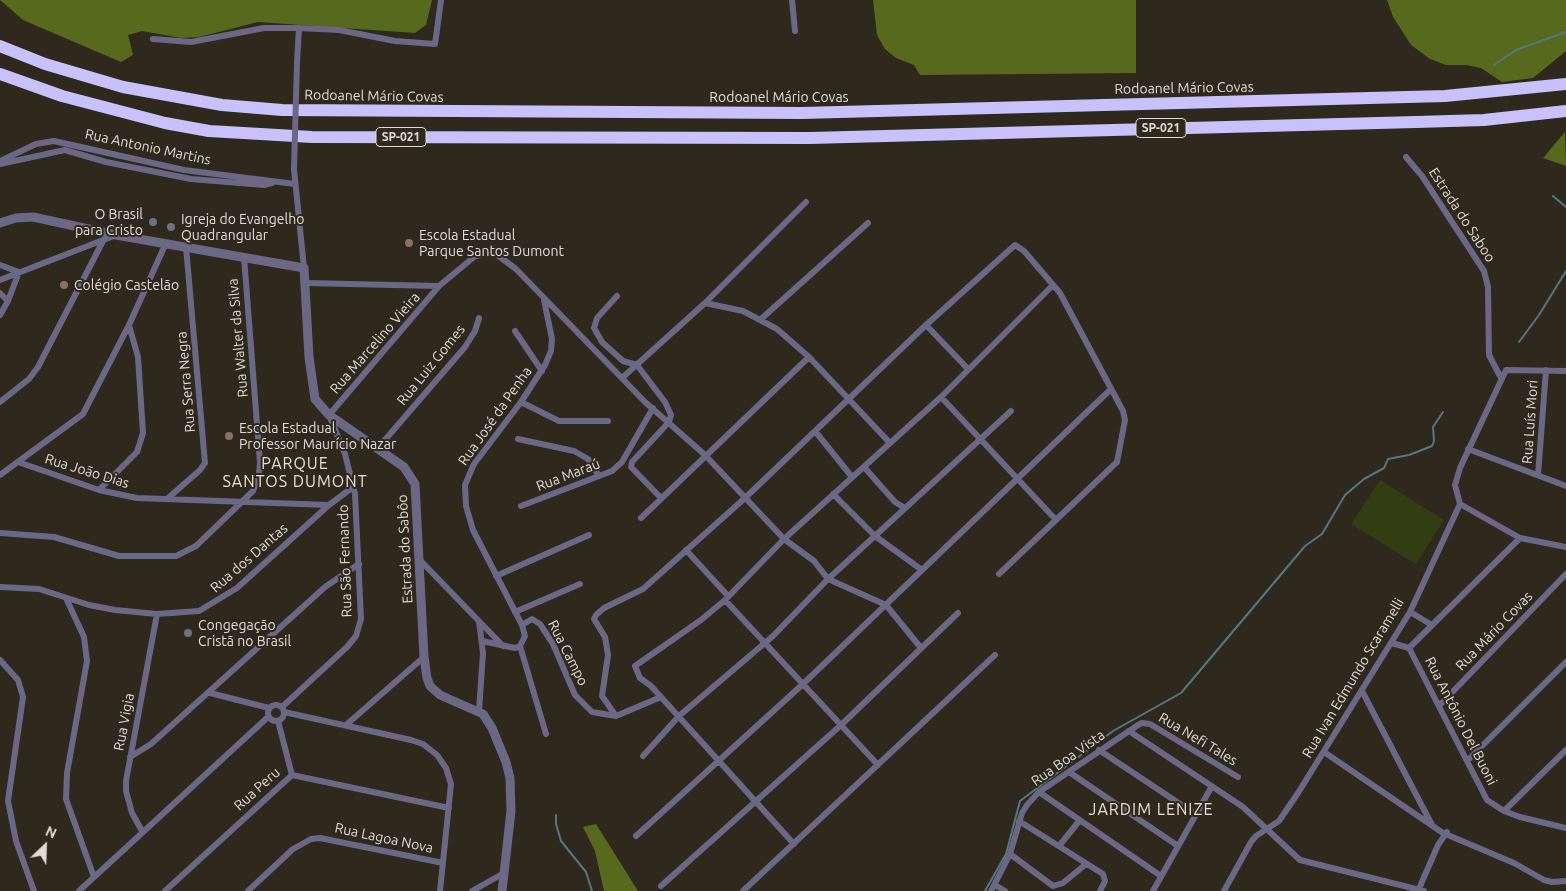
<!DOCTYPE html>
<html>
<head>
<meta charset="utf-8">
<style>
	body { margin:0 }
	#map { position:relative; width:1566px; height:891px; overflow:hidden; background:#2f281d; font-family:Ubuntu,sans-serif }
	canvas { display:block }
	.north { position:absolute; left:20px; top:821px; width:50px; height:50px; -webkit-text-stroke:4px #2f281d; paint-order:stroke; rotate:24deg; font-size:14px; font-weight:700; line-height:20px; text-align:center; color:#e0dcd5 }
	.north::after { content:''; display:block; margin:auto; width:18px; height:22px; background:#e0dcd5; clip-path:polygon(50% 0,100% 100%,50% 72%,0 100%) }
</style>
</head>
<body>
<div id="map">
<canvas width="1566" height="891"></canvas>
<div class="north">N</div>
</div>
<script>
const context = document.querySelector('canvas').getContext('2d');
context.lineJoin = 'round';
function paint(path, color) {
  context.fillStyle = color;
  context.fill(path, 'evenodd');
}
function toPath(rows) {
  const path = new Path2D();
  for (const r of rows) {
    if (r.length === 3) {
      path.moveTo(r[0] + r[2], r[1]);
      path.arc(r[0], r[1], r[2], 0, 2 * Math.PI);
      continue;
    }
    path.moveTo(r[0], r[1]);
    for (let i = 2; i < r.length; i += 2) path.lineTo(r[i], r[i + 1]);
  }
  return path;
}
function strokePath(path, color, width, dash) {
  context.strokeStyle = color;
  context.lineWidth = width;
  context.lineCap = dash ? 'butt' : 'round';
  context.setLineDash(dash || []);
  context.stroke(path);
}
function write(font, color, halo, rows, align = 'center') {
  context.font = font + ' Ubuntu,sans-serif';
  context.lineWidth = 4;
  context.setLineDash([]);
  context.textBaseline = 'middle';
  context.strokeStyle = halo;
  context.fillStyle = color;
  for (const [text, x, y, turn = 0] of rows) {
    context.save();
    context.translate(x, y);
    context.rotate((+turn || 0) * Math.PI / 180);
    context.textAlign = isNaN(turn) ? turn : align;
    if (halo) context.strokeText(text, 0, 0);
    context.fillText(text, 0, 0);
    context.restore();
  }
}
paint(toPath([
	[1380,480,1444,520,1416,564,1351,524]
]), '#333d12');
paint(toPath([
	[0,0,432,0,426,25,415,33,258,22,199,37,181,38,142,31,128,35,133,55,121,62,23,20],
	[873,0,1136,0,1136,73,920,75,914,65,896,58,885,49,877,35],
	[1387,0,1566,0,1566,51,1533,78,1502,82,1481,68,1466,65,1446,65,1430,59,1411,45,1393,17],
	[1565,132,1566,166,1543,158],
	[596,824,638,891,604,891,595,851,583,827]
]), '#57691d');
strokePath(toPath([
	[1494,65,1516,50,1566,32],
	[1553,196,1566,207],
	[1519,342,1539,315,1566,271],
	[556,815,556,824,561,841,586,872,592,891],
	[985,891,1006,854,1020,801,1113,731,1181,693,1305,546,1322,534,1345,495,1364,479,1384,468,1388,459,1409,455,1432,446,1434,441,1433,427,1443,412]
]), '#537881', 2);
strokePath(toPath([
	[792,0,795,31],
	[153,39,191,42,264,28,299,28,339,30,395,41,435,44,441,0],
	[297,62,299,28],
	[1406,157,1422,176,1484,271,1488,287,1489,355,1501,378],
	[0,161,36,144,54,141,184,170,295,184],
	[0,164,65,150,106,162,191,179,264,185,272,183],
	[294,169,304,268],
	[0,265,19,272],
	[0,280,116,235],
	[305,283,439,286,474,257,488,252,496,254,516,269,645,402,705,455,784,539,814,561,828,579,886,605,921,648],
	[0,293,8,301],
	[617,296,597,318,594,328,602,342,623,361,637,365,665,402,671,415,669,422,632,462,631,467,661,498],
	[705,303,743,311,777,329,809,357,890,443],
	[0,315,8,301,19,272],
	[760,320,868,223],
	[926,325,968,369],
	[515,331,542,371],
	[622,378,705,303,806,202],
	[941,397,1056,520],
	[0,402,29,379,38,367,103,241],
	[521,402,559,421,608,421],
	[815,431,852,477],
	[518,439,574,451,588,459,599,476],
	[378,448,465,347,475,331,479,318],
	[1468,449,1566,486],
	[18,462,99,490,137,498,329,505],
	[864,467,895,502,905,508],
	[0,475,83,414,129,325,166,243],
	[1538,475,1546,370],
	[99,490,137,452,143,433,138,357,129,325],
	[833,494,875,536,922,570],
	[167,499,200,470,205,463,186,247],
	[1460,504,1520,538,1566,547],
	[521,506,612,471,622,462,653,408],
	[641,518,809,357],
	[0,533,54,537,119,556,176,556,196,546,253,491,259,474,260,463,244,257],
	[686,550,728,596],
	[419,559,503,646],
	[496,576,589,535],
	[0,587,39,589,89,605,115,610,157,614,199,611,237,588,329,505,353,487],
	[66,598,84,637,87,661,67,773,66,799,94,877],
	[725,600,878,765],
	[515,612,580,584],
	[1410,612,1432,625],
	[479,621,483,653,479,711],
	[522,625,532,619,540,624,553,644,575,695,592,712,616,716,661,697],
	[482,641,515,648,520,646,525,636,522,625,473,530,466,506,465,485,474,464,521,402,545,365,551,351,552,339,544,300],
	[1392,643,1409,648,1487,800,1504,811,1520,817,1566,828],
	[520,646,546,734],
	[1409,648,1520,538],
	[0,660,18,680,23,697,8,801,16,841,34,891],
	[1362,691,1432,825],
	[210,693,269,708],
	[276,713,8],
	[1440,705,1566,574],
	[282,707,347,647,356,636,361,619,355,494,345,454,329,415,439,286],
	[284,712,411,740,423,744,437,755,446,768,451,784,440,891],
	[616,716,602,696,608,655,605,637,594,619,596,615,604,608,643,589,745,498,926,325,1015,245,1024,251,1060,293,1123,411,1125,420,1117,462,999,574],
	[278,721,292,775],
	[346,725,424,657],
	[1129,731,1243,807,1300,860,1424,891],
	[1099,750,1195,814],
	[1324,752,1443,833,1514,863,1544,880,1552,882,1566,881],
	[643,756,679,716,773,636,828,579,1011,411],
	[130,757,151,744,325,587,359,564],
	[1467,761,1566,662],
	[1069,772,1178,846],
	[1039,792,1161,876],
	[1504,811,1566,750],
	[1019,821,1103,874,1105,881,1100,891],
	[142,831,132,813,126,791,126,781,157,614],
	[636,836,803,684,1111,389],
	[794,844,651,686,640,678,635,666,701,620,725,600,784,539,941,397,1053,285],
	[1059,846,1080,820],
	[1010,854,1053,886,1063,883,1086,864],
	[995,885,1005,891],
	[661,886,841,725,958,613],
	[79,891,268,717],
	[165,891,292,775,449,808],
	[248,891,293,849,311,839,320,838,443,863],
	[472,891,504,873],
	[743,891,995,655],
	[991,891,1010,854,1022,813,1027,805,1039,792,1138,725,1142,723,1150,724,1238,777],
	[1153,891,1212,786],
	[1224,891,1251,842,1256,836,1279,821,1298,793,1410,612,1460,504,1455,485,1460,468,1506,370,1566,371],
	[1418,891,1438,845,1447,832]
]), '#6b6886', 6);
strokePath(toPath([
	[0,223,16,218,33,217,116,235,304,268,309,357,315,399,329,415,404,467,415,484,424,657,427,678,430,686,440,695,483,714,492,728,506,762,510,778,511,811,502,891]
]), '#6b6886', 9);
strokePath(toPath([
	[0,46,45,64,123,87,222,105,282,110,802,113,1445,96,1566,84],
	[0,74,62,96,165,123,209,131,312,137,810,138,1416,122,1484,120,1566,111]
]), '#c8c1fc', 12);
strokePath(toPath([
	[294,169,297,62]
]), '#6b6886', 6);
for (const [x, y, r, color] of [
	[153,222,5,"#6b7280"],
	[171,227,5,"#6b7280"],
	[409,243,5,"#8d6e63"],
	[64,285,5,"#8d6e63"],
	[229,436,5,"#8d6e63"],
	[188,633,5,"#6b7280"]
]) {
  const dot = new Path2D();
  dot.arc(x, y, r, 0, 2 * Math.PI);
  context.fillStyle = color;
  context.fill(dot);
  strokePath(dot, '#2f281d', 2);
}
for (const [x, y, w] of [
	[1161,128,50],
	[401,137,50]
]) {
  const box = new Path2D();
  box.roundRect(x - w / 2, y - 9.5, w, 19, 4);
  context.fillStyle = '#2f281d';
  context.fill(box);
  strokePath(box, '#e0dcd5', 1);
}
write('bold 12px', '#e0dcd5', null, [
	["SP-021",1161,128],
	["SP-021",401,137]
]);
write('14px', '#e0dcd5', '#2f281d', [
	["Rodoanel Mário Covas",1184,88,-1],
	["Rodoanel Mário Covas",374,96,1],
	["Rodoanel Mário Covas",779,97],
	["Rua Antonio Martins",148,147,12],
	["Estrada do Saboo",1462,215,57],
	["Rua Walter da Silva",238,338,-95],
	["Rua Marcelino Vieira",375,343,-49],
	["Rua Luiz Gomes",431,365,-51],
	["Rua Serra Negra",186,382,-95],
	["Rua José da Penha",495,416,-55],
	["Rua Luís Mori",1530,422,-86],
	["Rua João Dias",87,471,17],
	["Rua Maraú",568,475,-21],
	["Estrada do Sabôo",405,549,-93],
	["Rua dos Dantas",249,558,-41],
	["Rua São Fernando",345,561,-92],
	["Rua Mário Covas",1494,631,-46],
	["Rua Campo",568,653,63],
	["Rua Ivan Edmundo Scaramelli",1353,678,-59],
	["Rua Antônio Del Buoni",1461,721,63],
	["Rua Vigia",124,722,-79],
	["Rua Nefi Tales",1198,739,31],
	["Rua Boa Vista",1068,758,-35],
	["Rua Peru",257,789,-42],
	["Rua Lagoa Nova",384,838,12]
]);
write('14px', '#e0dcd5', '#2f281d', [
	["O Brasil",143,214,"right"],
	["para Cristo",143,230,"right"],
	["Igreja do Evangelho",181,219],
	["Quadrangular",181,235],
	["Escola Estadual",419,235],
	["Parque Santos Dumont",419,251],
	["Colégio Castelão",74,285],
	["Escola Estadual",239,428],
	["Professor Maurício Nazar",239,444],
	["Congegação",198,625],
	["Cristã no Brasil",198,641]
], 'left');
context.letterSpacing = '1px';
write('16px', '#e9e0d2', '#2f281d', [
	["PARQUE",295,464],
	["SANTOS DUMONT",295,482],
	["JARDIM LENIZE",1151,810]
]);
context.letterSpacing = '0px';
</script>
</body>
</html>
